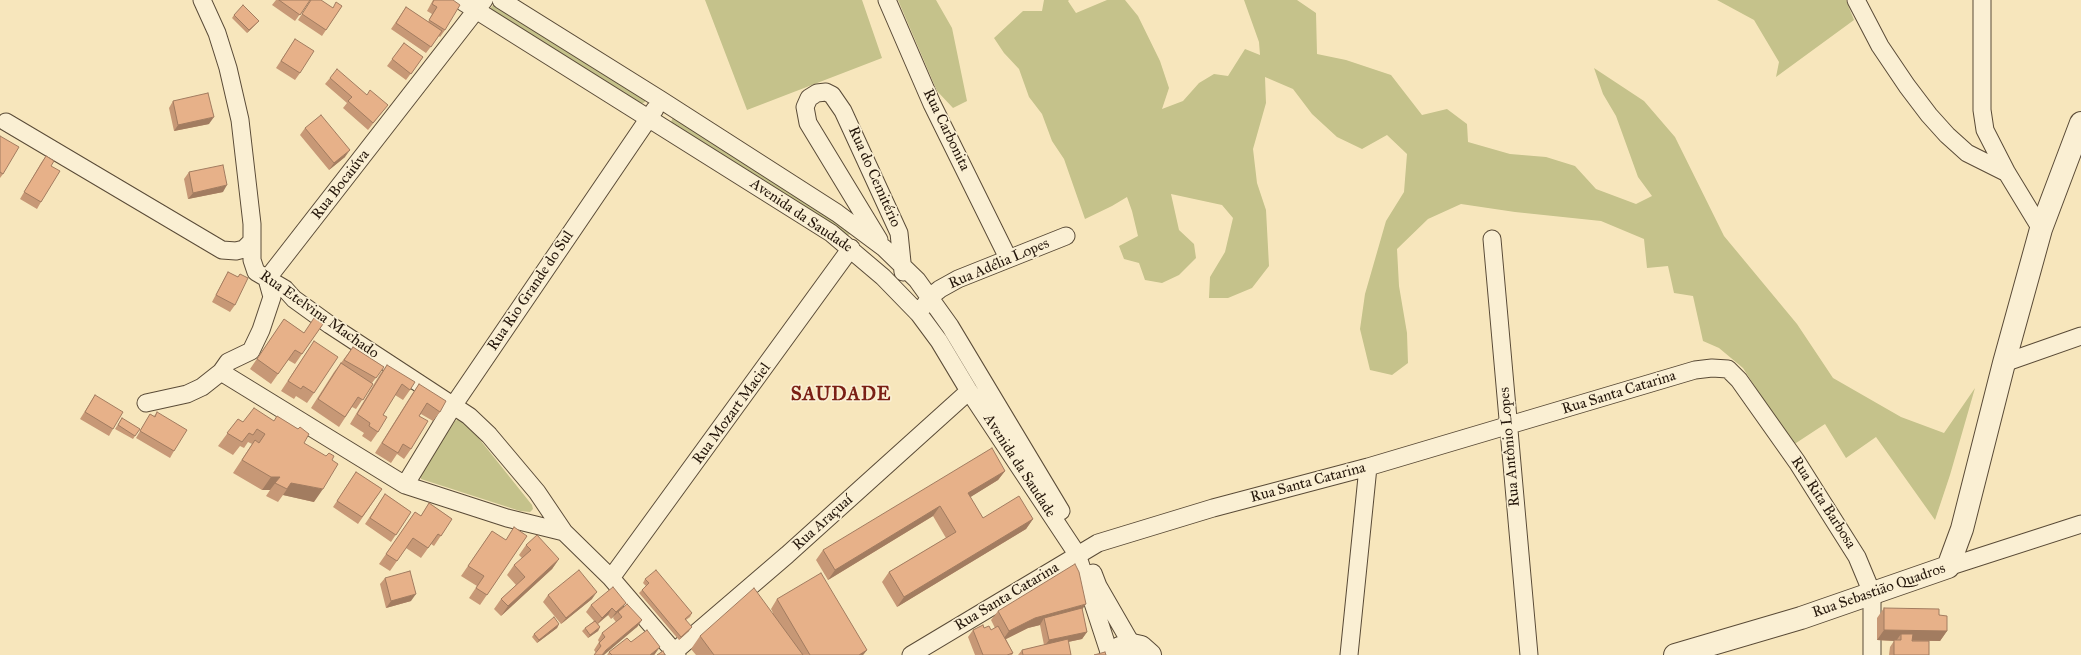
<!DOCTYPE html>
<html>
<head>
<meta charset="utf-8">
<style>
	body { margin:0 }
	canvas { display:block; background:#f7e6bc }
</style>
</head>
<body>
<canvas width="2081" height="655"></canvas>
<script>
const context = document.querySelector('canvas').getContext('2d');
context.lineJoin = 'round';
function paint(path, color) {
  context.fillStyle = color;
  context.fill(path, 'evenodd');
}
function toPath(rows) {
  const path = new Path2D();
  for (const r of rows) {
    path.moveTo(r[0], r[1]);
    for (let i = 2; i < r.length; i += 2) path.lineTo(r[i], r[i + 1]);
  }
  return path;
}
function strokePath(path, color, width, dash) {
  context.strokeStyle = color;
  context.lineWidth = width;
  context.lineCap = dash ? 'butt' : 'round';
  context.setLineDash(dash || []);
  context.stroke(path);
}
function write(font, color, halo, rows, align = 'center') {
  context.font = font + ' "IM FELL Great Primer",serif';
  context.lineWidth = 3.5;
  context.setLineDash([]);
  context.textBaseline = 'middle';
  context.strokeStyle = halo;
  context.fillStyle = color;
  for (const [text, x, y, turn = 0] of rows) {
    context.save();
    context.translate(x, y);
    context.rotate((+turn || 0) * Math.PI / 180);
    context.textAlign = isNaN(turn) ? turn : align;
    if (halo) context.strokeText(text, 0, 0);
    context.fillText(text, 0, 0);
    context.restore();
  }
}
paint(toPath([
	[705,0,862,0,882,58,747,110],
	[898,0,936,0,952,28,967,101,953,108,937,91],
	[1044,0,1069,0,1068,1,1076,13,1107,0,1125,0,1138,16,1160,61,1169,88,1162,109,1183,101,1199,83,1214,74,1228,76,1245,49,1260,55,1259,42,1244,0,1297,0,1316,13,1317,54,1346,60,1391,75,1422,115,1447,109,1467,124,1468,142,1510,154,1546,157,1575,166,1596,189,1636,204,1652,196,1638,177,1616,116,1603,94,1594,68,1644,101,1675,137,1724,236,1797,324,1833,378,1901,417,1944,433,1975,388,1950,475,1935,520,1876,437,1846,458,1825,424,1793,445,1743,368,1719,348,1703,341,1693,296,1674,293,1668,266,1647,268,1644,239,1601,221,1515,212,1461,204,1428,219,1397,249,1399,286,1407,333,1408,363,1392,375,1370,370,1360,329,1365,294,1386,221,1404,192,1407,154,1387,135,1362,149,1337,137,1312,114,1293,89,1265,77,1266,103,1253,149,1257,183,1266,210,1269,266,1252,288,1228,298,1209,298,1210,277,1225,252,1233,218,1222,205,1171,194,1179,230,1194,244,1196,258,1179,275,1162,283,1145,280,1139,263,1124,259,1119,246,1138,236,1132,211,1127,197,1112,206,1085,219,1064,159,1052,141,1042,114,1029,97,1019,69,1004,53,994,38,1023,11,1042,11],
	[1717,0,1846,0,1854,20,1776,77,1779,62,1754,20],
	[493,5,645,100,645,102,641,104,490,9],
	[673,117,849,231,850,234,846,236,675,125,671,122],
	[459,419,469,426,532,505,533,509,530,512,520,511,421,479,421,473,455,421]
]), '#c5c28b');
const minor = toPath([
	[202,0,217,33,228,68,240,120,252,224,252,260,256,272,285,289,294,299,330,325,469,416,489,435,537,492,564,532,611,578,677,655],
	[460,0,831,233,883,277,919,314,939,341,969,391,1077,554,1110,655],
	[501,0,661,100,837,213,884,248,917,280,950,326,1061,511],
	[887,0,932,104,1008,258],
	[1856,0,1880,46,1907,86,1929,115,1947,135,1967,153,2007,173],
	[1982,0,1982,110,1985,130,2007,173,2041,229],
	[6,122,222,250,236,251,244,249,252,241],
	[1492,239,1529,655],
	[879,240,808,123,805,107,809,98,817,93,826,92,832,95,843,111,899,233,903,272],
	[924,306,930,297,940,289,958,279,1066,236],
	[2004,363,2081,336],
	[221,372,405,485,507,518,564,532],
	[146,403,187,394,202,387,221,372,228,362,251,351,261,330,272,297,267,279,484,0],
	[405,485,453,406,655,109],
	[1948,567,2081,524],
	[1093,573,1098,586,1132,645],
	[611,578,851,248],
	[674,652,787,555,969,391],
	[911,655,1098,543,1213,508,1368,467,1695,370,1712,368,1728,369,1739,380,1797,462,1857,557,1872,593,1872,655],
	[1349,655,1368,467]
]);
const tertiary = toPath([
	[1111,655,1120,648,1132,645,1141,647,1150,655],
	[1675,655,1801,618,1948,567,1962,529,2004,363,2041,229,2081,123]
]);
strokePath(minor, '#5a4b37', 19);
strokePath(tertiary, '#5a4b37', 24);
strokePath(minor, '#faefd3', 17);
strokePath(tertiary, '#faefd3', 22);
paint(toPath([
	[276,0,310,0,295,21,272,5],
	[311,0,333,8,342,6,322,36,298,20],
	[433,0,453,0,445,30,440,37,439,36,426,53,391,29,406,7,428,22,432,14,427,11],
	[234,15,259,21,247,33,232,18],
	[295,39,300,73,295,80,276,68],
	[404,43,423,57,406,80,387,66],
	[330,78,383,111,368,130,343,108,347,103,325,84],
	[173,101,209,124,174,131,169,108],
	[305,128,345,157,329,170,300,135],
	[0,136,3,174,0,178],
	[46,156,51,166,41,202,37,209,20,199,41,163],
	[189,172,223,192,188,199,184,179],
	[228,272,238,277,240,274,235,305,230,312,212,302,224,279],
	[284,319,304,333,323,324,295,364,288,360,271,384,250,369],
	[314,341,314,393,307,403,296,396,294,399,281,391],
	[353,347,384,367,372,383,373,384,356,409,352,407,339,427,311,408,334,372],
	[387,365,410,390,403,400,395,395,383,415,378,432,371,442,362,436,364,433,350,424,380,374],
	[419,384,440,412,433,421,421,414,419,416,411,449,404,459,397,454,391,463,375,453,412,394],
	[95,395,113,429,109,436,80,419],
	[157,412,174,451,170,458,136,438,150,414,154,416],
	[122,418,135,436,133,439,115,429],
	[238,419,243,422,304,443,314,502,283,495,278,502,266,496,270,490,262,490,233,473,252,444,248,442,244,448,240,446,233,455,218,446],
	[1005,471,998,480,970,497,983,518,1033,519,1026,529,897,607,882,582,889,572,946,538,933,516,828,580,816,560,823,550],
	[356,472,382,489,358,524,333,507],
	[385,494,411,512,391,542,365,524],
	[429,503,452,519,434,546,431,544,421,558,406,548,390,571,379,564,415,512,421,516],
	[492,531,505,540,527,536,480,605,469,598,477,586,461,576],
	[526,545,559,559,552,569,501,616,494,609,501,599,516,585,507,575,514,565,522,558,519,555],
	[385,578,411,601,386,608,380,584],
	[645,579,692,613,690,617,686,620,689,631,679,640,639,593,646,586,643,583],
	[548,595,592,599,561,624,543,602],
	[777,599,867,650,863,655,696,655,691,649,700,636,773,613,771,609],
	[591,605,624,607,642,620,637,627,596,653,594,650,599,642,598,640,602,633,616,622,613,618,615,615,611,619,608,615,598,624,600,627,598,631,588,638,582,631,585,628,594,621,586,612],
	[1884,608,1939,615,1947,631,1940,641,1929,641,1929,655,1889,655,1890,647,1894,641,1877,640,1877,618],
	[1082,609,1087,632,1082,639,1068,642,1071,655,1018,655,1022,650,1044,645,1040,625,1028,628,1006,639,1013,653,1012,655,975,655,968,637,973,630,991,630,995,628,991,620,998,611],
	[559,624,557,628,537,643,532,637,534,634],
	[631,642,655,654,654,655,607,655,609,652]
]), '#c79876');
paint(toPath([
	[259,21,247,33,249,30],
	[214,117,209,124,174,131,178,125],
	[350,150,345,157,329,170,334,163],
	[227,185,223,192,188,199,193,193],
	[1005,471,998,480,961,503,968,493],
	[271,477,280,477,270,490,262,490],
	[291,483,323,489,314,502,283,495],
	[940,506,933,516,828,580,835,570],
	[1033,519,1026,529,897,607,904,597],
	[559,559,552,569,501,616,508,606],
	[597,592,592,599,561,624,566,618],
	[416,594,411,601,386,608,391,601],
	[626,603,621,610,618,612,611,619,616,612],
	[1086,604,1079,614,1044,618,1040,625,1028,628,1002,641,1009,631,1035,618],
	[612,608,608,615,597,624,602,618],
	[642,620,637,627,604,655,602,655,606,650],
	[559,624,557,628,537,643,539,640],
	[600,627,598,631,588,638,590,635],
	[692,627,689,631,679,640,681,637],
	[1884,630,1947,631,1940,641,1901,640,1901,634,1896,641,1877,640],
	[1087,632,1082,639,1044,647,1049,640],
	[660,647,655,654,654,655,650,655],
	[867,650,863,655,859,655]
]), '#a27c60');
const building = toPath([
	[279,0,310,0,300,15,279,0],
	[311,0,321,0,333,8,336,2,342,6,326,30,302,14,311,0],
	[434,0,453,0,460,5,445,30,429,20,437,7,432,4,434,0],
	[243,5,259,21,249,30,234,15,243,5],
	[406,7,442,31,431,47,396,23,406,7],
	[295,39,314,51,300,73,281,61,295,39],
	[404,43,423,57,411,74,392,59,404,43],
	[337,69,367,95,370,90,388,105,373,123,348,101,352,97,330,78,337,69],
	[208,93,214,117,178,125,173,101,208,93],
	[321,115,350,150,334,163,305,128,321,115],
	[0,136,19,147,3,174,0,172,0,136],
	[46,156,54,161,51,166,60,171,41,202,24,192,46,156],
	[223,165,227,185,193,193,189,172,223,165],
	[228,272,238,277,240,274,248,278,235,305,216,295,228,272],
	[314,318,323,324,302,354,295,350,278,374,257,359,284,319,304,333,314,318],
	[314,341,338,357,314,393,303,386,301,389,288,381,314,341],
	[353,347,384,367,376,378,344,360,353,347],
	[341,363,373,384,363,400,358,397,345,417,318,399,341,363],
	[387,365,415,382,410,390,402,384,383,415,387,417,378,432,369,426,370,423,357,414,387,365],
	[419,384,446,401,440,412,427,403,419,416,428,421,411,449,403,444,398,453,382,443,419,384],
	[95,395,123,412,113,429,85,412,95,395],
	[254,408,274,421,277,416,298,429,300,427,309,434,304,443,326,456,329,453,334,456,332,460,338,464,323,489,291,483,287,489,275,483,280,477,271,477,242,460,255,440,259,443,265,434,257,429,253,435,249,433,242,442,227,433,238,419,243,422,254,408],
	[157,412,187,430,174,451,140,431,150,414,155,417,157,412],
	[122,418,140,429,135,436,118,425,122,418],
	[992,448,1005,471,968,493,983,518,1019,496,1033,519,904,597,889,572,956,532,940,506,835,570,823,550,992,448],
	[356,472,382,489,362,517,337,501,356,472],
	[385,494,411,512,396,535,370,518,385,494],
	[429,503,452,519,441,536,438,534,428,548,413,538,397,561,386,554,415,512,421,516,429,503],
	[514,527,527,536,487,595,476,588,484,576,468,566,492,531,506,540,514,527],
	[537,535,559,559,508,606,501,599,525,577,514,565,531,550,526,545,537,535],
	[1075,564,1079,572,1086,604,1035,618,1009,631,998,611,1075,564],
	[579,570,597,592,566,618,548,595,579,570],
	[656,570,692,613,685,619,692,627,681,637,642,590,649,583,645,579,656,570],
	[410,571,416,594,391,601,385,578,410,571],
	[821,573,867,650,859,655,810,655,777,599,821,573],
	[613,587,626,603,616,612,612,608,602,618,591,605,613,587],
	[754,588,803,655,714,655,700,636,754,588],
	[627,604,642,620,606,650,602,655,594,655,601,646,599,643,605,637,602,633,622,617,618,612,627,604],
	[1082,608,1087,632,1049,640,1044,618,1082,608],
	[1884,608,1939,609,1939,615,1947,616,1947,631,1884,630,1884,608],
	[554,617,559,624,539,640,534,634,554,617],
	[595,621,600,627,590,635,585,628,595,621],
	[983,625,984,628,989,626,991,630,998,626,1013,653,1007,655,983,655,973,630,983,625],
	[647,630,660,647,650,655,612,655,609,652,627,638,631,642,647,630],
	[1901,634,1913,634,1912,641,1929,641,1929,655,1894,655,1894,640,1901,640,1901,634],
	[1068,639,1071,655,1023,655,1022,650,1068,639],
	[663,651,665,655,657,655,663,651],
	[1105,652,1106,655,1094,655,1105,652]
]);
paint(building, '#e7b189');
strokePath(building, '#a27c60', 1);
write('15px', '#25170b', '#faefd3', [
	["Rua Carbonita",946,130,64],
	["Rua do Cemitério",874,177,66],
	["Rua Bocaiúva",341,185,-52],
	["Avenida da Saudade",801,216,34],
	["Rua Adélia Lopes",999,264,-23],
	["Rua Rio Grande do Sul",531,291,-56],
	["Rua Etelvina Machado",319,315,35],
	["Rua Santa Catarina",1619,393,-17],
	["Rua Mozart Maciel",732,414,-54],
	["Rua Antônio Lopes",1510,447,-95],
	["Avenida da Saudade",1019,466,57],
	["Rua Santa Catarina",1308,483,-15],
	["Rua Rita Barbosa",1823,503,57],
	["Rua Araçuaí",823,523,-42],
	["Rua Sebastião Quadros",1879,591,-19],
	["Rua Santa Catarina",1007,597,-31]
]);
context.letterSpacing = '1px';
write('bold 19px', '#7a1f14', '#faefd3', [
	["SAUDADE",841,395]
]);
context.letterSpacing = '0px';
</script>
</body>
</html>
